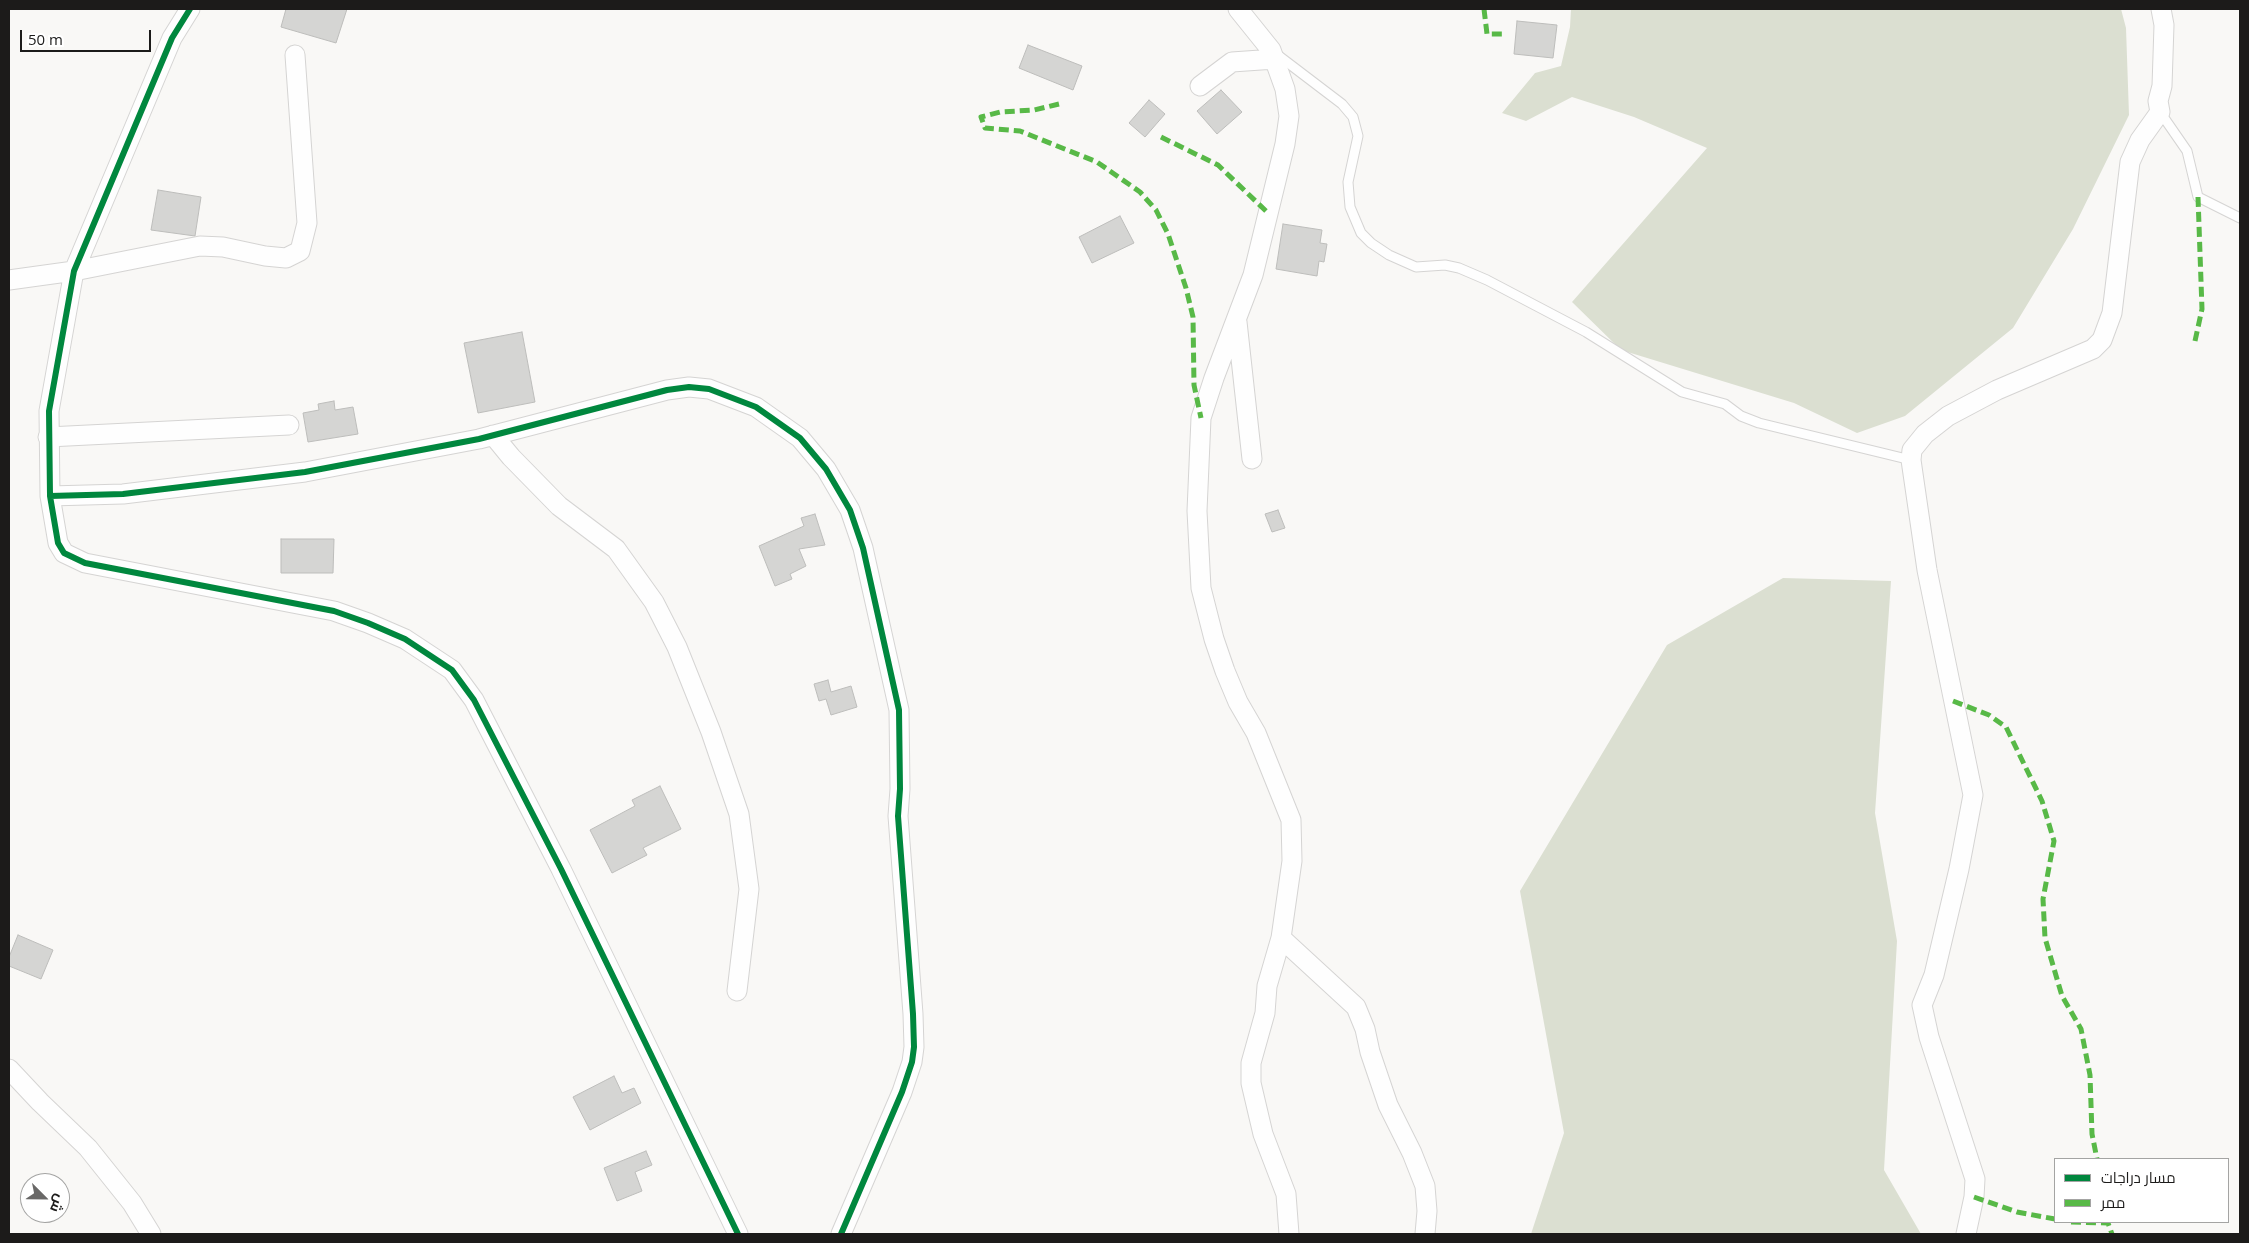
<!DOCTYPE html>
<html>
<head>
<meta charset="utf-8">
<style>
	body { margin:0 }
	#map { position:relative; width:2249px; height:1243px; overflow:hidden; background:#f9f8f6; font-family:"Open Sans",Cairo,sans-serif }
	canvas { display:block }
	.frame { position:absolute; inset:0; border:10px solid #1c1b1a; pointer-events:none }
	.legend { position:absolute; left:2054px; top:1158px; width:175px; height:65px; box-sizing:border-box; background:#fff; border:1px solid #a4a4a3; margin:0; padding:6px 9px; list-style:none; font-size:15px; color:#1c1b1a }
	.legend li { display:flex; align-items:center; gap:10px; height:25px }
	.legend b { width:25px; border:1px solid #a4a4a3 }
	.north { position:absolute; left:20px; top:1173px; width:50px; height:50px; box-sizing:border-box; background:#fff; border:1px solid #a4a4a3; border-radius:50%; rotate:113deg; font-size:14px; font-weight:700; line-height:20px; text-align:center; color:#1c1b1a }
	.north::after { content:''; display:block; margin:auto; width:18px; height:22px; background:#696867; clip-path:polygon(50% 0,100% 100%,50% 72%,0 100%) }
	.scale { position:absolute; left:20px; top:30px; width:131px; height:22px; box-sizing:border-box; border:2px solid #1c1b1a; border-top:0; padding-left:6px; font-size:15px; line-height:18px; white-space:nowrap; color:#1c1b1a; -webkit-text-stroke:4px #fff; paint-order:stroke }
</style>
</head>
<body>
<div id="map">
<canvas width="2249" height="1243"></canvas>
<div class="frame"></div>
<ul class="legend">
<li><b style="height:6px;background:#00873e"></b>مسار دراجات</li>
<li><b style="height:6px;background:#58b947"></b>ممر</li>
</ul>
<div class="north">ش</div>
<div class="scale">50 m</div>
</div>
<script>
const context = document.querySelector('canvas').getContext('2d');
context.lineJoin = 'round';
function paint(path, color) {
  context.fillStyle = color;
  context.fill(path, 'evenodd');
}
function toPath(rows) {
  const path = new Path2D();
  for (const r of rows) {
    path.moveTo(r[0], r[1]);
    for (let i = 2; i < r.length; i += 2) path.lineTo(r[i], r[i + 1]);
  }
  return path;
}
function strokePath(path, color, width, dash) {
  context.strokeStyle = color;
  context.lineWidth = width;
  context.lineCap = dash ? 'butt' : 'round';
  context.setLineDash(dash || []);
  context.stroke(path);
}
paint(toPath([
	[1571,9,2121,9,2126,28,2129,115,2073,229,2013,328,1905,416,1857,433,1794,403,1621,350,1572,302,1707,148,1634,117,1572,97,1526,121,1502,113,1535,73,1561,66,1570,27],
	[1783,578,1891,581,1875,813,1897,941,1884,1170,1921,1234,1531,1234,1564,1133,1520,891,1667,645]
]), '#dbdfd1');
const building = toPath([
	[286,9,347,9,336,43,281,27,286,9],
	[1517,21,1557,25,1553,58,1514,54,1517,21],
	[1028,45,1082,66,1073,90,1019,68,1028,45],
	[1221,90,1242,112,1217,134,1197,111,1221,90],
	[1149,100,1165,114,1145,137,1129,123,1149,100],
	[158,190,201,197,195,236,151,230,158,190],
	[1120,216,1134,243,1092,263,1079,237,1120,216],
	[1283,224,1322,230,1320,243,1327,244,1324,262,1319,261,1317,276,1276,269,1283,224],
	[522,332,535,402,478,413,464,343,522,332],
	[334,401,335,410,353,407,358,434,308,442,303,413,319,410,318,404,334,401],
	[1278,510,1285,528,1272,532,1265,514,1278,510],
	[815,514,825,545,799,549,806,566,790,574,792,579,775,586,759,546,804,526,801,518,815,514],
	[281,539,334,539,333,573,281,573,281,539],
	[828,680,831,692,851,686,857,707,831,715,826,699,819,701,814,684,828,680],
	[660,786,681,829,643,848,647,855,612,873,590,830,635,806,632,800,660,786],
	[18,935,53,950,41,979,9,966,9,957,18,935],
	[614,1076,622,1093,634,1088,641,1103,590,1130,573,1097,614,1076],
	[646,1151,652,1165,635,1172,642,1191,617,1201,604,1168,646,1151]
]);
paint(building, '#d5d5d3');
strokePath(building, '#bdbdbb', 1);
const service = toPath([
	[1275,53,1342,104,1353,117,1358,136,1348,182,1350,207,1361,233,1371,243,1389,255,1416,267,1445,265,1459,268,1487,280,1586,332,1682,392,1725,404,1741,416,1759,423,1911,460],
	[2160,112,2187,151,2198,197,2240,218]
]);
const minor = toPath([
	[190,9,172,38,74,271,49,411,50,496,58,543,64,553,85,563,334,611,368,623,405,639,452,670,474,700,561,869,738,1234],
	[1238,9,1271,50,1285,89,1289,116,1285,144,1253,275,1214,378,1201,418,1197,511,1201,588,1214,639,1225,671,1238,702,1256,733,1291,820,1292,861,1281,938,1356,1007,1365,1029,1370,1052,1388,1105,1412,1153,1425,1186,1427,1211,1425,1234],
	[1200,86,1232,62,1275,59],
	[9,280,74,271,200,246,223,247,265,256,286,258,300,251,307,223,295,55],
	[1237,322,1252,459],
	[493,435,511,457,559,506,616,549,654,602,677,647,711,732,739,814,749,889,737,991],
	[48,437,289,425],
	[50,496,123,494,305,472,479,439,667,390,689,387,709,389,756,407,800,438,826,469,850,510,863,548,899,710,900,789,898,816,913,1014,914,1047,912,1062,902,1092,841,1234],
	[1281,938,1267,986,1265,1013,1251,1063,1251,1083,1263,1134,1286,1194,1289,1234],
	[9,1069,40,1102,88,1148,132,1203,151,1234],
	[1966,1234,1974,1197,1975,1179,1929,1037,1922,1005,1934,975,1959,869,1973,795,1927,570,1911,460,1912,450,1925,434,1948,416,1997,390,2093,349,2102,340,2112,313,2130,162,2140,140,2160,112,2158,101,2162,86,2164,25,2161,9]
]);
strokePath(service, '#d5d4d3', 11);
strokePath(minor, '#d5d4d3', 21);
strokePath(service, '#fefefe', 9);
strokePath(minor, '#fefefe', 19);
strokePath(toPath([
	[1484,9,1487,34,1503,34],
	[1059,104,1034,110,1000,112,981,117,985,128,1020,131,1097,162,1140,192,1156,210,1168,234,1186,288,1193,317,1194,385,1201,418],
	[1161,137,1218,165,1268,213],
	[2195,341,2202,309,2198,197],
	[1953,701,1989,715,2006,727,2042,801,2054,841,2043,899,2045,938,2062,996,2081,1029,2090,1075,2092,1134,2097,1159],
	[1974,1197,2017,1212,2055,1219],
	[2071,1222,2108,1223,2112,1234]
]), '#58b947', 5, [10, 5]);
strokePath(toPath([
	[190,9,172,38,74,271,49,411,50,496,58,543,64,553,85,563,334,611,368,623,405,639,452,670,474,700,561,869,738,1234],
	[50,496,123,494,305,472,479,439,667,390,689,387,709,389,756,407,800,438,826,469,850,510,863,548,899,710,900,789,898,816,913,1014,914,1047,912,1062,902,1092,841,1234]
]), '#00873e', 6);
</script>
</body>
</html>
